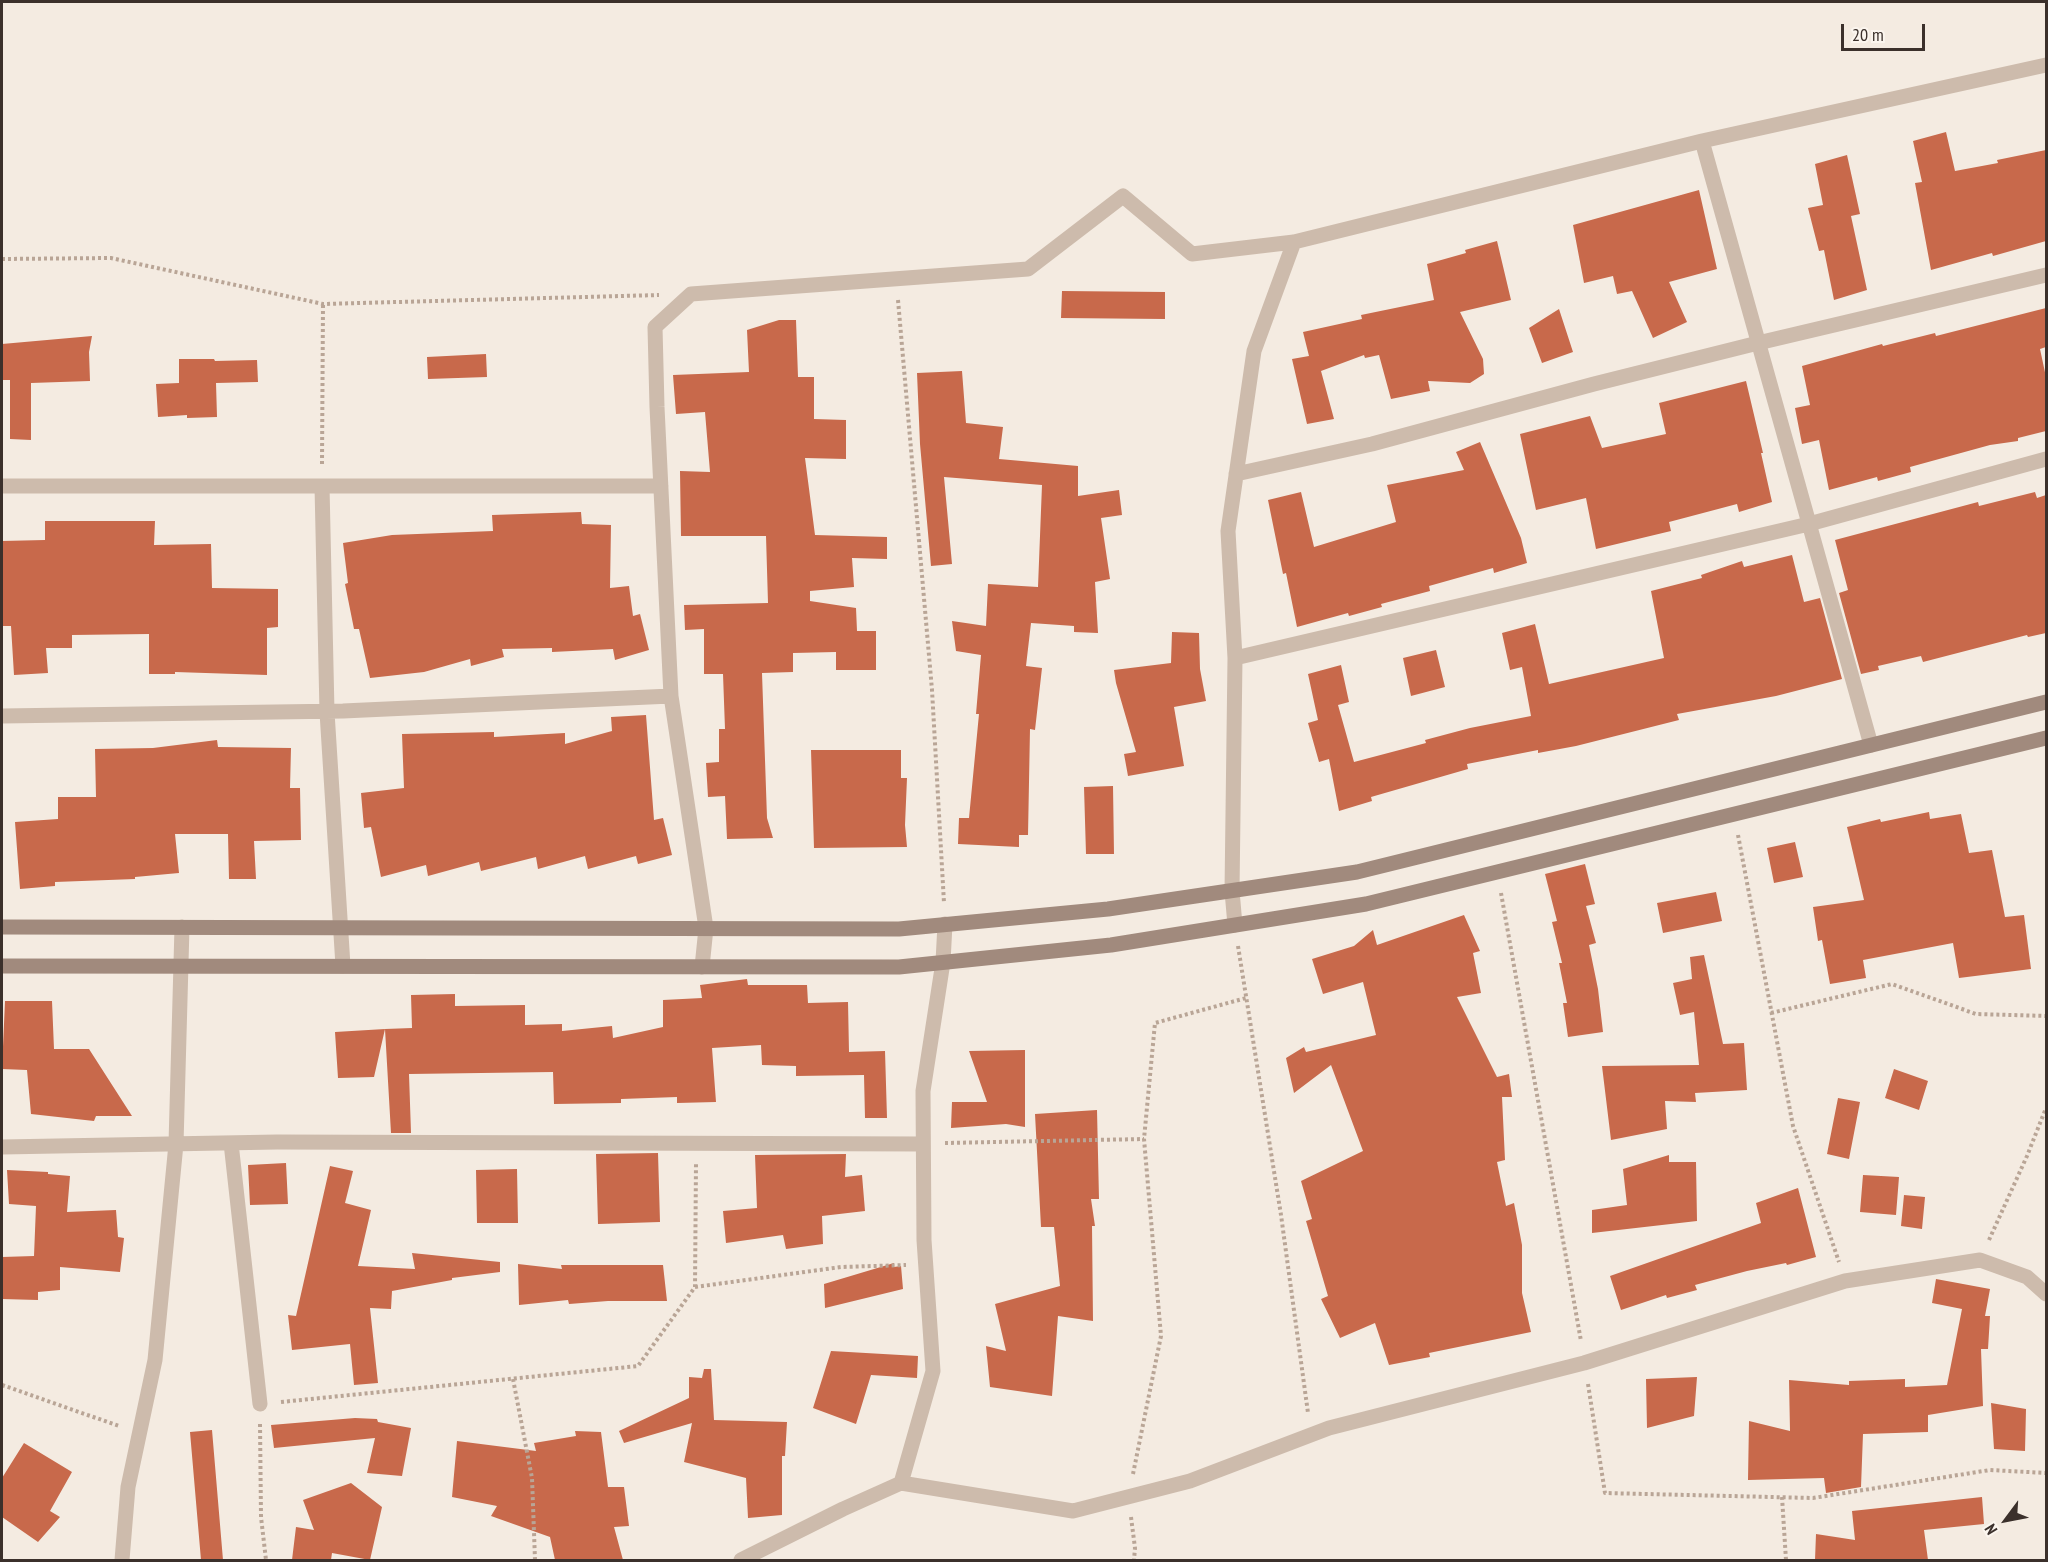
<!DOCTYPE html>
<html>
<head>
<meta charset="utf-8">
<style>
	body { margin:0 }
	#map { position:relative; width:2048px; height:1562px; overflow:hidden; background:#f4ebe1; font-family:"PT Sans Narrow",sans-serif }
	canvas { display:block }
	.frame { position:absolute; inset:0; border:3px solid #3b302b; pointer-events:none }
	.north { position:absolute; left:1976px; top:1490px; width:60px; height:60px; -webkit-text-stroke:4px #fbf5ee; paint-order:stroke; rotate:238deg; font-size:16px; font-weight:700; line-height:24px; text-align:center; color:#3b302b }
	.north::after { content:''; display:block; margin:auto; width:21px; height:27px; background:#3b302b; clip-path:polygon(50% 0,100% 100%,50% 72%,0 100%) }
	.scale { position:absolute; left:1841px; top:24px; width:84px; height:27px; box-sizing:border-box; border:3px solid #3b302b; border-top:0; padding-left:8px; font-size:18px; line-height:21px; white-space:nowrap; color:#3b302b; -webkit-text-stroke:4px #fbf5ee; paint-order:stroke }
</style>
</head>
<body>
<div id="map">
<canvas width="2048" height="1562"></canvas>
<div class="frame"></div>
<div class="north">N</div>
<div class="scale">20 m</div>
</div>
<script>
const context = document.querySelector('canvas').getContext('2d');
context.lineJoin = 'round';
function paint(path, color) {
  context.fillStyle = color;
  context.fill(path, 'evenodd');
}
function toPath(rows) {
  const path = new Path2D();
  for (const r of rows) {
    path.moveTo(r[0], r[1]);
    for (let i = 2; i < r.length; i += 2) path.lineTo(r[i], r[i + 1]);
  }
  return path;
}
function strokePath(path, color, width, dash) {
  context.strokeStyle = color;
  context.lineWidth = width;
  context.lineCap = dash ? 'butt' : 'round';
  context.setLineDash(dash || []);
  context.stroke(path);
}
paint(toPath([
	[1946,132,1955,171,1998,163,1997,160,2046,150,2046,241,1993,256,1992,253,1931,270,1915,183,1922,182,1913,141],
	[1847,155,1860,214,1851,216,1867,290,1834,300,1824,250,1819,251,1808,208,1823,205,1815,164],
	[1699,190,1717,269,1669,282,1687,322,1653,338,1632,291,1617,294,1613,276,1584,283,1573,225],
	[1497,241,1511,300,1460,312,1483,359,1484,374,1470,383,1428,381,1430,391,1391,399,1379,355,1365,358,1364,355,1321,371,1334,419,1307,424,1292,359,1309,356,1303,332,1362,319,1361,315,1434,300,1427,264,1466,253,1465,250],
	[1062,291,1165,292,1165,319,1061,318],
	[2046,308,2046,347,2040,349,2046,377,2046,431,2018,438,2018,441,1990,445,1910,467,1911,472,1878,481,1877,477,1829,490,1819,440,1802,444,1795,408,1810,405,1802,366,1882,344,1883,346,1935,333,1936,336],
	[1559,309,1573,352,1542,363,1529,328],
	[779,320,796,320,798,377,814,377,814,419,846,420,846,459,805,458,815,535,887,537,887,559,852,558,854,587,810,591,810,601,856,608,857,631,876,631,876,670,836,670,836,652,793,653,793,672,762,673,767,818,773,838,727,839,725,796,708,797,706,763,719,762,719,729,725,729,723,674,704,674,704,629,685,630,684,605,768,603,766,536,681,536,680,471,710,472,705,412,676,414,673,375,749,372,747,330],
	[92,336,89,352,90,381,31,383,31,440,10,439,10,380,2,380,2,344],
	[486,354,487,377,428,379,427,357],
	[179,359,214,359,215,361,257,360,258,382,216,383,217,417,187,418,187,415,158,417,156,384,179,383],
	[962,371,966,423,1003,427,999,459,1078,466,1078,496,1119,490,1122,515,1101,518,1110,579,1095,582,1098,633,1074,632,1074,626,1031,623,1026,666,1042,668,1035,730,1030,729,1028,835,1019,835,1019,847,958,844,959,818,969,818,979,714,976,714,981,655,956,651,952,621,986,626,988,584,1038,587,1042,485,944,477,952,564,931,566,920,444,917,373],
	[1746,381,1763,453,1761,453,1772,502,1739,512,1737,504,1669,522,1671,531,1596,549,1586,498,1536,510,1520,434,1590,416,1602,448,1666,434,1659,403],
	[1480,442,1521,538,1527,563,1494,573,1493,568,1429,586,1430,591,1381,604,1382,607,1349,616,1348,613,1297,627,1286,573,1283,574,1268,500,1301,492,1314,547,1396,522,1387,485,1464,470,1456,452],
	[2035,492,2037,498,2046,495,2046,633,2028,637,2027,635,1923,662,1921,656,1878,666,1879,670,1861,674,1839,593,1848,590,1835,540,1978,502,1979,506],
	[581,512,582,524,611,525,610,588,629,586,633,616,640,614,649,650,615,660,613,649,552,652,552,648,502,649,504,657,471,666,470,659,424,672,370,678,359,629,354,629,345,584,348,583,343,543,392,535,493,531,492,515],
	[45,521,155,521,154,545,211,544,212,588,278,589,278,627,267,628,267,675,175,672,175,674,149,674,149,634,72,635,72,648,46,648,48,673,14,675,11,626,2,626,2,541,45,540],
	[1792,555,1804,602,1820,598,1842,679,1776,696,1677,714,1679,720,1576,746,1538,753,1538,750,1467,764,1468,769,1371,797,1372,801,1339,811,1329,759,1319,762,1308,723,1318,720,1308,674,1341,665,1349,702,1338,705,1354,762,1426,743,1425,740,1470,728,1531,716,1522,667,1510,670,1502,633,1535,624,1549,684,1664,658,1651,591,1702,578,1701,575,1742,561,1744,567],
	[1172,632,1199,633,1200,669,1206,701,1174,707,1184,766,1128,776,1124,754,1136,752,1116,683,1114,670,1171,663],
	[1436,650,1445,687,1411,696,1403,658],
	[646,715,654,820,663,818,672,855,638,864,636,856,588,869,585,856,538,869,536,857,481,871,479,862,428,876,426,865,381,877,371,827,364,828,361,793,404,788,402,734,494,732,494,737,565,733,565,744,612,731,611,717],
	[217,740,218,747,291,748,290,788,300,788,301,840,254,841,256,879,229,879,228,834,175,834,179,873,135,877,135,879,55,882,55,886,20,889,15,822,58,819,58,797,96,797,95,749,153,748],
	[811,750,901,750,901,778,907,778,905,825,907,847,814,848],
	[1113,786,1114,854,1086,854,1084,787],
	[1929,812,1930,819,1961,814,1969,853,1992,850,2005,917,2024,915,2031,969,1959,978,1953,943,1863,960,1866,978,1830,984,1822,940,1818,941,1813,907,1864,900,1847,827,1880,819,1881,822],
	[1795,842,1803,877,1774,883,1767,848],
	[1585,864,1595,904,1586,906,1596,943,1589,945,1598,989,1603,1032,1568,1037,1563,1003,1567,1003,1559,963,1562,963,1552,922,1557,921,1545,874],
	[1716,892,1722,921,1663,933,1657,903],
	[1464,915,1480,951,1473,953,1481,993,1457,997,1497,1077,1509,1074,1512,1097,1502,1097,1505,1160,1497,1162,1506,1206,1514,1203,1522,1245,1522,1293,1531,1332,1429,1353,1430,1357,1389,1365,1375,1323,1340,1338,1321,1299,1328,1296,1306,1221,1312,1219,1301,1181,1363,1151,1331,1065,1294,1093,1286,1058,1304,1047,1306,1052,1376,1035,1363,982,1323,994,1312,959,1354,946,1373,930,1377,945],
	[1704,955,1723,1044,1744,1043,1747,1090,1695,1093,1696,1102,1665,1101,1667,1129,1611,1140,1602,1066,1699,1065,1694,1012,1680,1015,1673,983,1692,979,1690,957],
	[747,979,748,985,807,985,808,1003,848,1002,849,1052,885,1051,887,1118,865,1118,864,1075,796,1076,796,1066,762,1065,761,1045,712,1048,716,1102,677,1103,677,1097,621,1099,621,1103,554,1104,553,1072,409,1074,411,1133,391,1133,385,1029,412,1028,411,995,455,994,455,1006,525,1005,525,1025,562,1024,562,1031,612,1026,613,1038,663,1027,663,1000,702,998,700,985],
	[5,1001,52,1001,54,1049,89,1049,132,1116,96,1116,94,1121,31,1114,27,1070,2,1069],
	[385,1029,374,1077,338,1078,335,1032],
	[1025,1050,1025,1127,1006,1124,951,1128,952,1102,987,1102,969,1051],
	[1894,1069,1928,1081,1919,1110,1885,1098],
	[1838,1098,1860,1102,1849,1159,1827,1154],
	[1097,1110,1099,1199,1091,1199,1095,1226,1092,1226,1093,1321,1058,1316,1052,1396,990,1387,986,1346,1006,1351,995,1304,1060,1286,1054,1227,1041,1227,1035,1114],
	[658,1153,660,1222,598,1224,596,1154],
	[846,1154,845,1177,862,1175,865,1211,822,1216,823,1244,786,1249,783,1235,726,1243,723,1211,757,1208,755,1155],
	[1669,1155,1669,1162,1696,1162,1697,1221,1592,1233,1592,1210,1627,1205,1623,1169],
	[286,1163,288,1204,250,1205,248,1165],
	[330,1166,353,1171,345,1203,371,1210,358,1266,415,1269,412,1253,500,1262,500,1272,452,1278,452,1280,392,1291,391,1309,370,1308,378,1383,354,1385,350,1344,292,1350,288,1315,296,1316],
	[517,1169,518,1223,477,1223,476,1170],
	[7,1170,48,1172,48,1174,70,1176,67,1212,116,1210,118,1237,124,1238,120,1272,60,1267,60,1290,38,1292,38,1300,2,1299,2,1257,34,1256,36,1206,9,1204],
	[1863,1175,1899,1177,1896,1215,1860,1212],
	[1798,1188,1816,1257,1787,1265,1786,1263,1747,1271,1695,1285,1697,1290,1667,1298,1666,1295,1621,1310,1610,1276,1761,1223,1756,1203],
	[1904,1195,1925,1197,1922,1229,1901,1226],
	[894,1263,894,1267,901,1266,903,1289,825,1308,824,1284],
	[518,1264,562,1269,561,1265,663,1265,667,1301,608,1301,569,1304,568,1300,519,1305],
	[1936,1279,1990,1289,1985,1316,1990,1316,1988,1349,1981,1349,1983,1406,1928,1415,1928,1432,1863,1434,1861,1487,1826,1493,1824,1478,1748,1480,1749,1421,1790,1431,1789,1380,1849,1385,1849,1381,1905,1379,1905,1387,1947,1385,1962,1309,1932,1303],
	[831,1351,918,1356,917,1378,871,1375,856,1424,813,1408],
	[704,1369,711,1369,714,1420,787,1422,785,1456,782,1456,782,1515,748,1518,746,1478,684,1462,692,1423,624,1443,619,1431,689,1398,689,1377,702,1378],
	[1697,1377,1694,1416,1647,1428,1646,1379],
	[1991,1403,2026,1409,2025,1451,1994,1449],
	[355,1418,377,1419,378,1422,411,1428,402,1476,367,1473,375,1438,274,1448,271,1425],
	[212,1430,223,1560,201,1560,190,1432],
	[575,1431,601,1432,608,1487,624,1487,629,1526,614,1527,623,1560,555,1560,550,1537,491,1516,497,1506,452,1497,457,1441,536,1451,534,1443,576,1436],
	[24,1443,72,1472,50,1511,60,1517,38,1542,2,1517,2,1478],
	[351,1483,382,1507,370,1560,332,1553,331,1560,292,1560,296,1527,314,1530,303,1500],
	[1982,1497,1984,1524,1924,1530,1928,1560,1815,1560,1816,1534,1855,1540,1852,1511]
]), '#c8694b');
strokePath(toPath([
	[2,259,111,258,323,304,659,295],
	[898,300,932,690,944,903],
	[322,464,323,304],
	[1738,835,1793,1126,1839,1262],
	[1501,893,1581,1341],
	[1238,946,1281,1215,1308,1413],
	[1771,1013,1892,984,1976,1014,2046,1016],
	[945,1143,1144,1139],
	[1989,1240,2027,1156,2046,1108],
	[695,1287,841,1267,906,1265],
	[513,1379,532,1478,535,1560],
	[1588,1384,1605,1493,1813,1498,1990,1470,2046,1473],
	[2,1385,119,1426],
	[281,1402,638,1366,695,1287,696,1163],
	[260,1424,261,1517,266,1560],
	[1133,1474,1161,1336,1144,1139,1155,1023,1246,998],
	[1782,1497,1786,1560],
	[1131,1517,1135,1548,1134,1560]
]), '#b9a596', 4, [3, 3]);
strokePath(toPath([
	[1702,141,1871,745],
	[1236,474,1372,444,1594,384,1758,343,2046,275],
	[2,486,661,486],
	[322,486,327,712,343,966],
	[1235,658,1809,524,2046,459],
	[2,716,343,711,671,696],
	[1235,925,1232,891,1235,658,1228,531,1254,351,1294,242],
	[702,967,706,928,671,696,657,407,655,327,691,294,1028,269,1123,196,1192,254,1294,242,1702,141,2046,65],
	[231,1143,260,1404],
	[2,1147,277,1142,923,1144],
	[901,1483,1073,1511,1190,1481,1329,1428,1584,1363,1845,1281,1980,1260,2027,1277,2046,1294],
	[122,1560,128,1487,155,1360,176,1144,182,927],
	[741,1560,843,1509,901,1483,933,1371,924,1240,923,1091,943,962,945,924]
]), '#cdbbac', 15);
strokePath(toPath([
	[2,927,899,929,1108,909,1357,872,2046,702],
	[2,966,899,967,1111,945,1366,904,2046,738]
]), '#a18a7d', 15);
</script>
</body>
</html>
